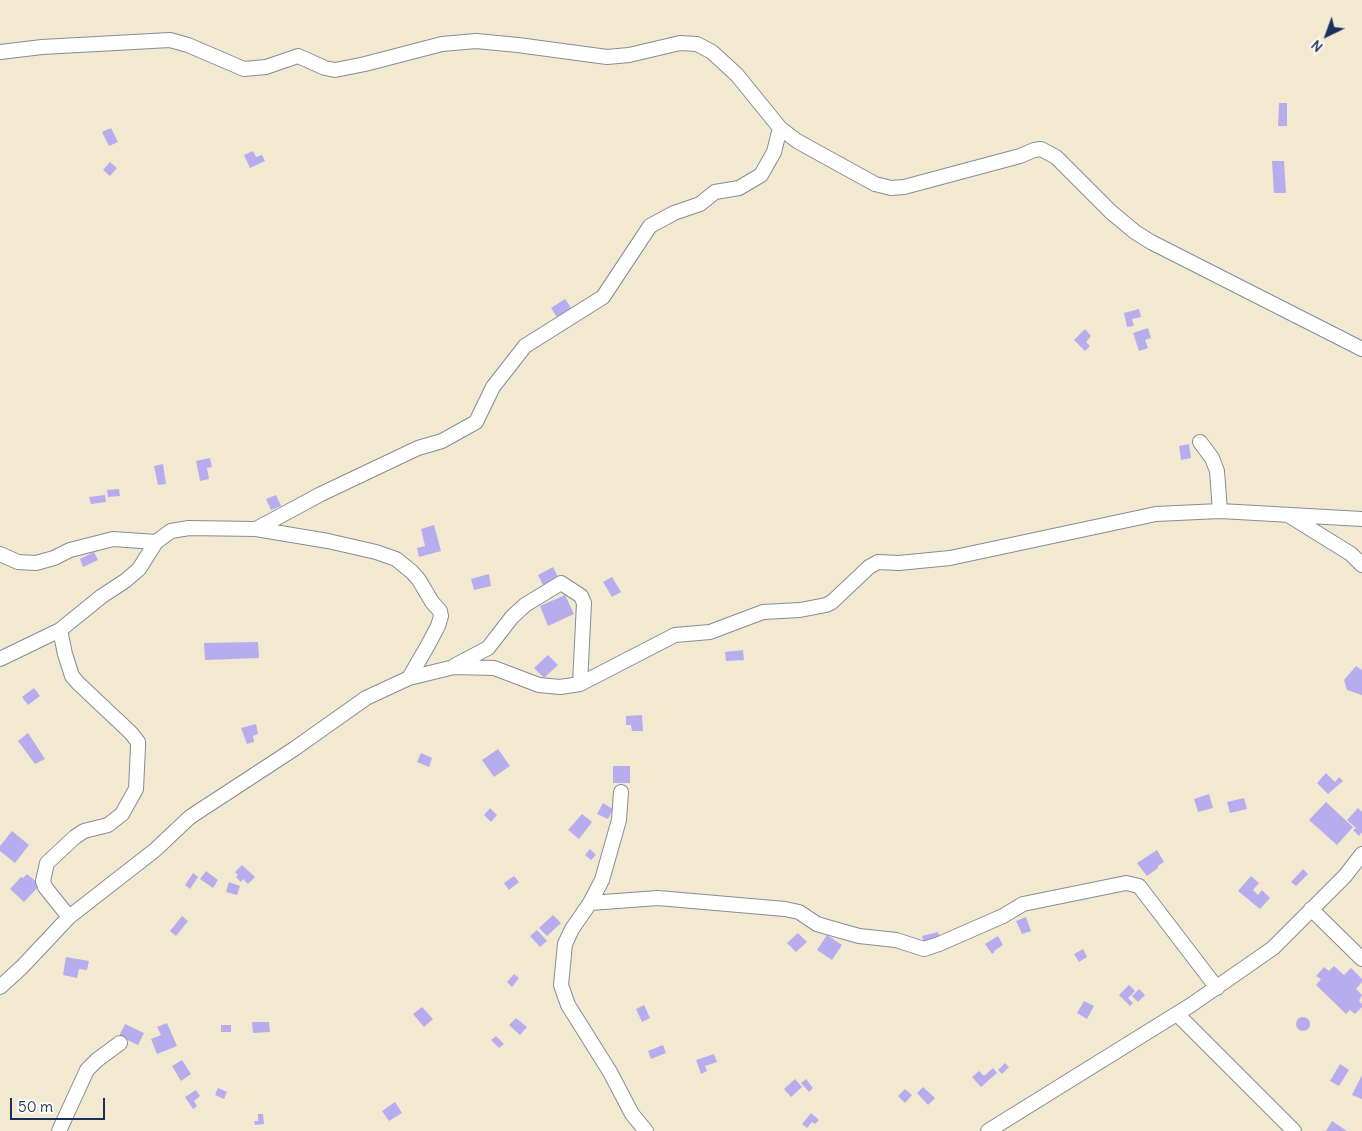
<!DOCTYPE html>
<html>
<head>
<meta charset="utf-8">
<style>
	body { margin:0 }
	#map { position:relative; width:1362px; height:1131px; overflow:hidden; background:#f2e9d0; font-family:Delius,sans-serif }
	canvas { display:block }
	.north { position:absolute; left:1302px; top:10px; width:50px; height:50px; -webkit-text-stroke:4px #fdfcf7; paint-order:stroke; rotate:222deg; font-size:14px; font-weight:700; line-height:20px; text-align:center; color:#1b2f5e }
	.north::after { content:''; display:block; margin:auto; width:18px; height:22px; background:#1b2f5e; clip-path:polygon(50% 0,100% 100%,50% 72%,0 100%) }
	.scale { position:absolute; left:10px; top:1098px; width:95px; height:22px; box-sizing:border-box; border:2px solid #1b2f5e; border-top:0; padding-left:6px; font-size:15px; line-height:18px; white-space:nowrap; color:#1b2f5e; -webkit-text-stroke:4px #fdfcf7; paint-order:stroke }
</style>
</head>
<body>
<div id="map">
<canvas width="1362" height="1131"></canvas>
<div class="north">N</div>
<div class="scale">50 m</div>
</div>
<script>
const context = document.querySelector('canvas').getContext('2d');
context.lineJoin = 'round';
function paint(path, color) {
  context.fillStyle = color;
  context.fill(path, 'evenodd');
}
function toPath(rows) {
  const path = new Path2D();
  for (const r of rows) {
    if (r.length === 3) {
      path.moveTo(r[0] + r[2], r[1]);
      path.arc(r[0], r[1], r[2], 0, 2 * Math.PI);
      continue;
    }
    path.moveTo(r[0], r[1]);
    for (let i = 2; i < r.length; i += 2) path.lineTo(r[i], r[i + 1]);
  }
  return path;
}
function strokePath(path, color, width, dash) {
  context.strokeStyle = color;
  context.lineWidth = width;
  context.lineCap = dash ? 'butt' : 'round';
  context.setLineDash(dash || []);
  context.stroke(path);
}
paint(toPath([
	[1279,103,1287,103,1287,126,1278,126],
	[111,128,118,142,109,146,102,132],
	[253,151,256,157,262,155,265,161,250,168,244,155],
	[1272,161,1284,161,1286,193,1274,193],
	[110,162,117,168,110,176,103,170],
	[565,299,571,308,557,317,551,308],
	[1139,309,1141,317,1132,319,1134,326,1127,327,1124,313],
	[1148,328,1151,338,1145,340,1148,348,1139,351,1133,333],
	[1085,329,1091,336,1086,342,1090,346,1085,351,1074,340],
	[1189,444,1191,458,1181,460,1179,446],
	[210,458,212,467,207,468,209,479,200,481,196,461],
	[163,464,166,484,158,485,154,466],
	[119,489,120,496,108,497,107,490],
	[105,495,106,502,91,504,89,497],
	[276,495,281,506,271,510,266,499],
	[434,525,441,551,419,557,417,548,425,546,421,529],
	[94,552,98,560,83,567,80,559],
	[553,567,558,577,543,585,538,575],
	[489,574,491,586,474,590,471,579],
	[612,577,621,592,612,597,603,582],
	[565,595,574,614,548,626,540,606],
	[258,642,259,658,205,660,204,643],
	[743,650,744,660,726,661,725,652],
	[548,655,558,665,544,678,534,668],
	[1356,666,1362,670,1362,695,1347,690,1344,680],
	[34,688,40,696,28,705,22,697],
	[642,715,643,731,632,731,631,725,626,725,626,716],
	[256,724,258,734,253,736,254,742,247,744,241,728],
	[28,733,45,759,35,764,18,741],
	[498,749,510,766,494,777,482,760],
	[421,753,432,758,429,767,417,762],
	[613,766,630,766,630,783,613,783],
	[1326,773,1335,782,1339,777,1343,781,1328,794,1317,783],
	[1209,794,1213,808,1198,812,1194,799],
	[1244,798,1247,809,1230,813,1227,802],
	[1326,802,1353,827,1337,845,1309,820],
	[603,803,613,809,608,819,597,814],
	[490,808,497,815,491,822,484,815],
	[1358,808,1362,812,1362,832,1359,836,1353,830,1356,828,1347,820],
	[582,814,592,822,579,839,568,830],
	[12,831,29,845,15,863,0,851,0,846],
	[590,849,596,855,591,860,585,855],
	[1157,850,1164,862,1158,866,1158,868,1147,876,1137,863],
	[242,865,255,877,248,884,243,879,241,882,236,877,238,875,235,872],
	[1303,869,1308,874,1296,886,1291,882],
	[206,871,218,880,213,888,200,879],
	[193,873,198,877,190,889,185,885],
	[27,874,40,885,24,902,10,889,21,877,23,878],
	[514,876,519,882,509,890,504,883],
	[1251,876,1259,883,1253,890,1258,895,1262,890,1270,898,1260,909,1238,891],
	[229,882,240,886,237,895,226,892],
	[553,915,561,923,547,936,539,928],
	[182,916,188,921,176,936,170,931],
	[1026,917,1031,931,1022,934,1016,921],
	[537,930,547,941,540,947,530,936],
	[938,932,941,942,925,947,922,936],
	[798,933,807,942,796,952,787,943],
	[827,935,842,945,832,960,817,950],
	[998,936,1003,945,994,951,995,952,992,954,985,944],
	[1083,949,1087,957,1079,962,1074,954],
	[66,957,89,961,87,970,79,969,77,978,63,975],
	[1334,966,1344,975,1351,968,1362,979,1362,982,1356,989,1362,995,1359,1001,1362,1004,1362,1007,1355,1014,1350,1010,1346,1014,1316,985,1321,979,1316,976,1324,967,1329,971],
	[514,974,519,978,512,987,507,982],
	[1129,985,1135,991,1128,998,1133,1003,1130,1006,1119,995],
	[1139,989,1145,995,1138,1002,1132,996],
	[1084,1001,1094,1006,1087,1019,1077,1013],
	[644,1005,650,1018,642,1022,636,1009],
	[422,1007,433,1019,424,1027,413,1014],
	[1303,1024,7],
	[516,1018,527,1027,520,1035,509,1025],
	[252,1022,269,1022,270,1032,253,1033],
	[167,1023,177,1046,157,1054,151,1039,161,1035,157,1027],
	[125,1024,144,1033,138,1045,119,1036],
	[221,1025,231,1025,231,1032,221,1032],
	[496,1036,504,1044,499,1048,491,1040],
	[663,1045,666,1053,651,1059,648,1051],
	[714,1054,717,1062,705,1066,707,1071,701,1074,696,1060],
	[182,1060,191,1074,181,1081,172,1066],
	[1005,1063,1009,1067,1002,1074,998,1070],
	[1340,1064,1349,1070,1339,1086,1330,1081],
	[993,1068,997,1073,981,1087,972,1077,979,1071,984,1076],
	[1362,1075,1362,1099,1352,1095],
	[795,1079,802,1087,791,1097,784,1089],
	[806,1079,813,1088,809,1092,801,1083],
	[923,1087,935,1098,928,1105,917,1093],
	[218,1088,227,1092,224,1099,215,1095],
	[905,1089,912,1095,905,1103,898,1096],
	[196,1090,200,1096,194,1101,197,1106,193,1109,185,1097],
	[395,1102,402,1113,389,1121,382,1111],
	[811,1113,819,1120,815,1124,812,1122,807,1128,802,1124],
	[258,1114,263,1114,264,1124,255,1125,254,1121,258,1121],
	[1332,1121,1347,1131,1326,1131]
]), '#b7adee');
const street = toPath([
	[0,52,42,47,170,40,188,45,244,69,266,67,298,56,325,68,335,70,365,64,442,44,476,41,518,45,607,57,629,55,680,43,697,44,712,52,737,75,780,128,797,141,875,184,891,188,904,187,1020,156,1034,150,1041,149,1056,157,1111,212,1135,232,1151,242,1362,349],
	[1200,442,1212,458,1217,471,1220,511],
	[1288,515,1351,554,1362,565],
	[256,529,321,494,418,448,442,441,476,422,493,387,525,346,603,297,650,226,674,213,700,204,715,192,739,188,761,175,774,152,780,128],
	[0,554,18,562,36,563,54,558,70,550,113,539,156,542],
	[0,659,60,630],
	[454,666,488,648,512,617,525,605,561,583,581,596,584,603,580,684],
	[621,792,619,820,602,880,590,903,572,929,565,944,561,985,568,1005,610,1072,632,1114,646,1131],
	[590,903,658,898,785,909,799,912,817,924,827,927,859,936,896,940,924,949,939,944,1003,916,1023,904,1126,883,1139,886,1217,988],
	[1311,909,1362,959],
	[69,917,45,887,43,881,47,863,75,837,84,831,108,825,122,814,136,789,138,747,138,742,131,733,78,683,72,676,65,654,60,630,102,596,125,581,139,569,156,542,171,531,189,528,256,529,328,541,376,552,396,559,412,572,419,580,432,602,440,611,441,616,438,626,428,645,409,678],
	[0,987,22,967,69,917,155,850,190,817,294,749,366,698,409,678,454,667,494,668,539,685,560,687,580,684,675,635,710,632,763,612,800,610,826,605,832,602,869,567,878,562,899,563,950,558,1156,514,1220,511,1362,519],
	[1177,1014,1294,1131],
	[59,1131,87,1070,97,1060,120,1043],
	[988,1131,1191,1005,1273,948,1345,876,1362,854]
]);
strokePath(street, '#868c97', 16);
strokePath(street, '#fff', 14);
</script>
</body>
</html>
